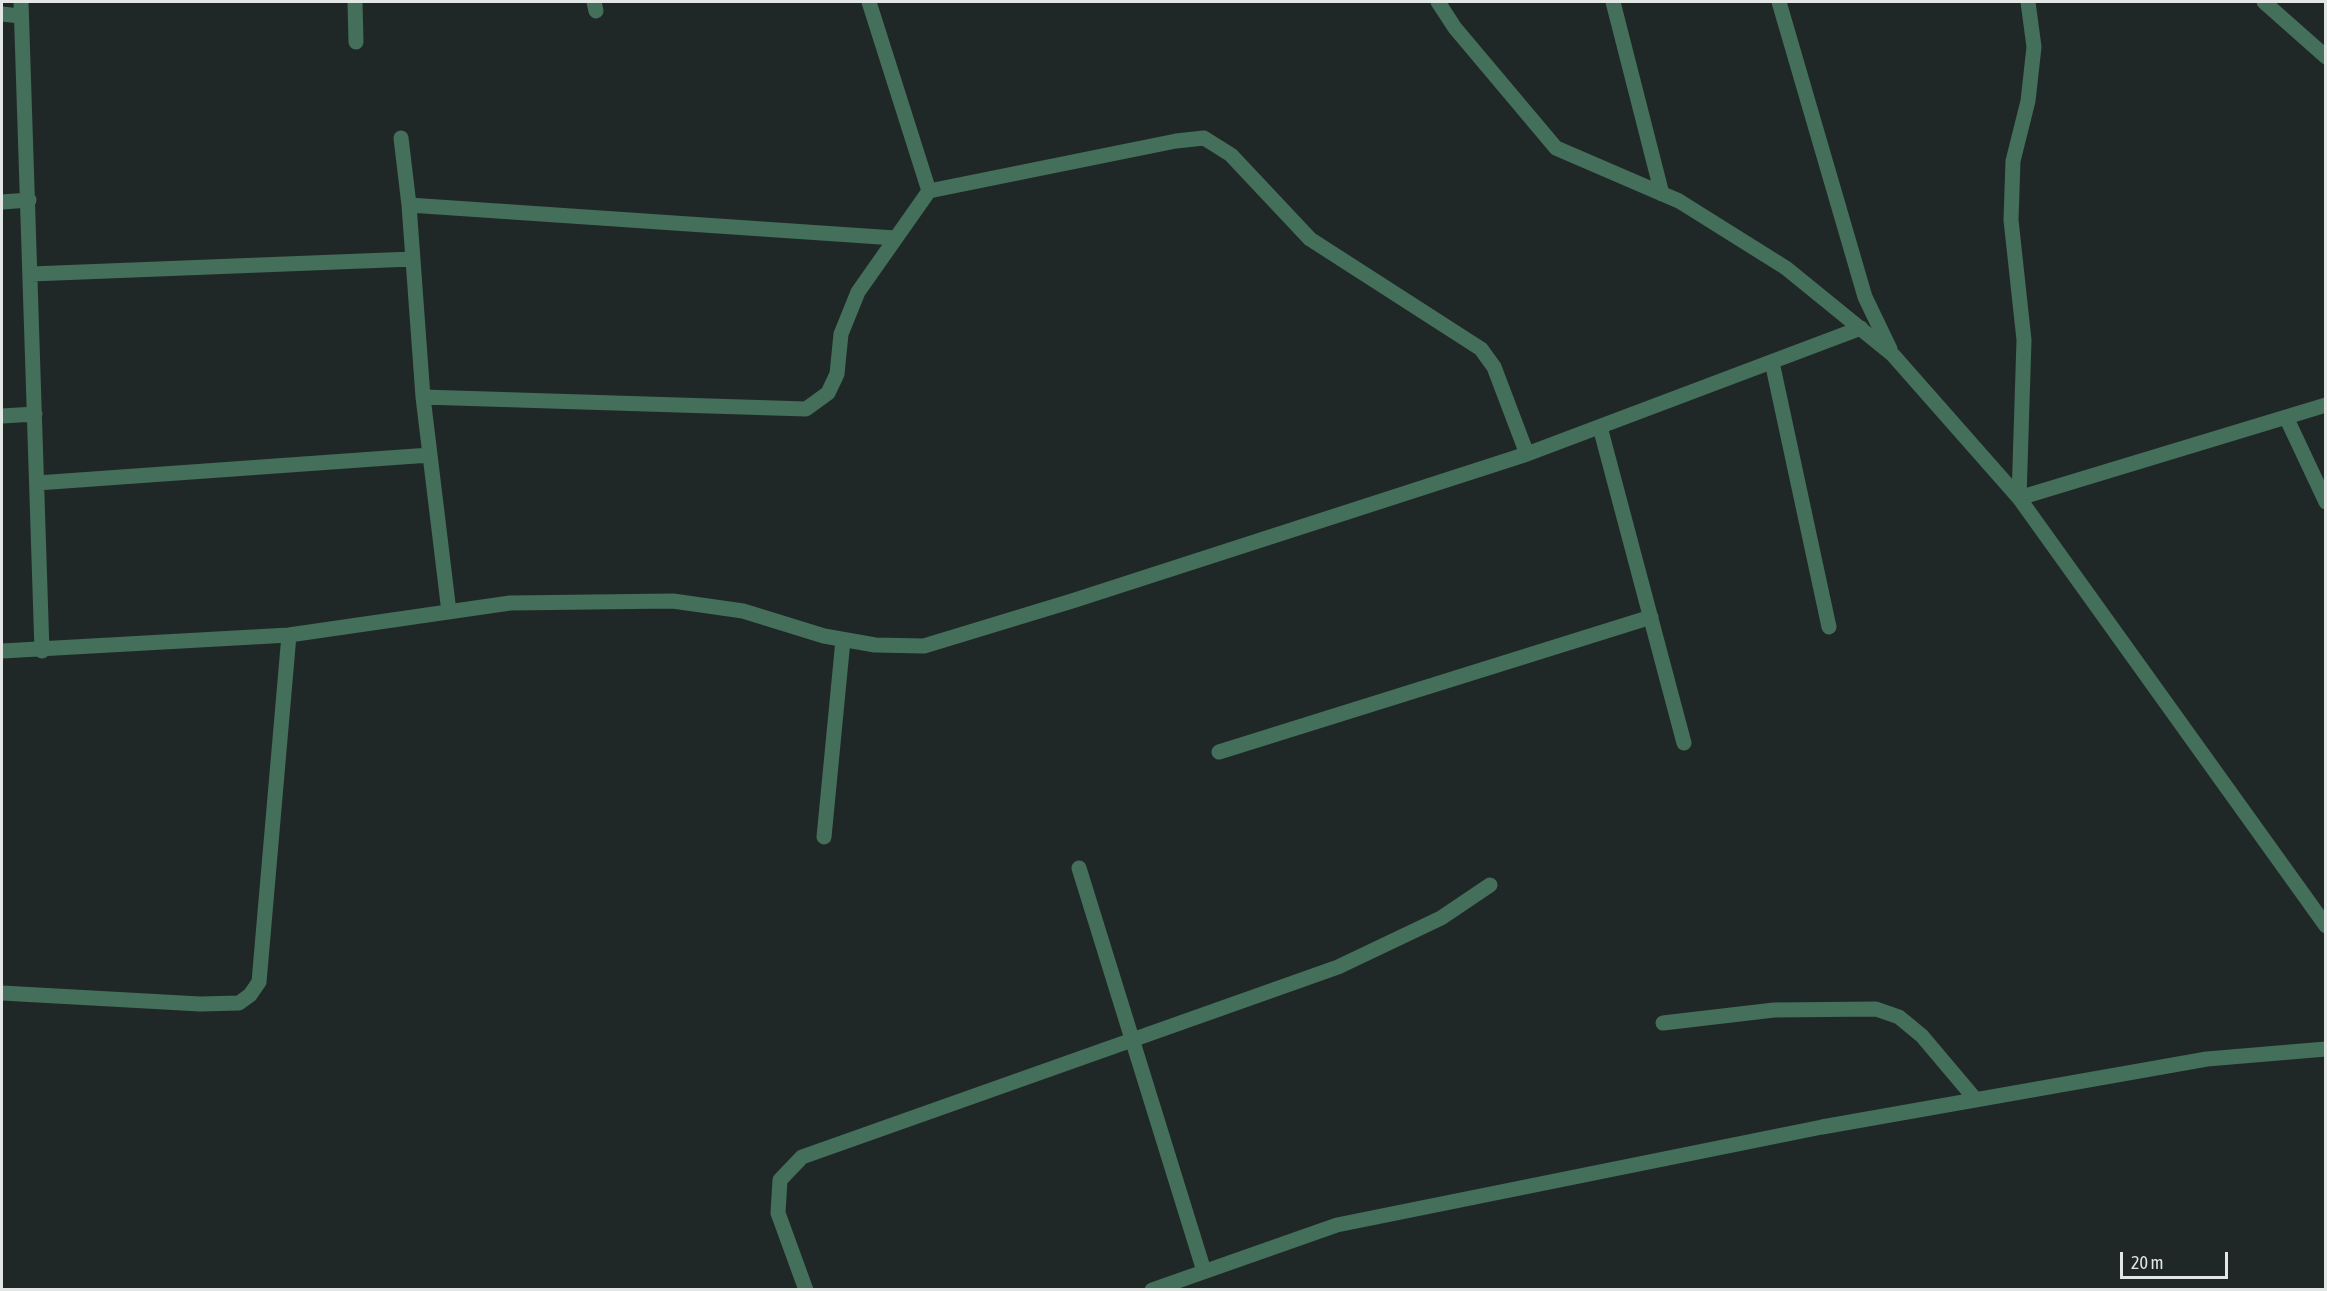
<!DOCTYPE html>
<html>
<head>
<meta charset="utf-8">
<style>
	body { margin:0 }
	#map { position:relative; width:2327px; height:1291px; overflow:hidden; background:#202827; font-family:"Asap Condensed",sans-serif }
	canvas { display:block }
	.frame { position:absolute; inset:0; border:3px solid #e2e7e6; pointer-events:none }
	.scale { position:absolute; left:2120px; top:1252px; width:108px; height:27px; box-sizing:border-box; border:3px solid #e2e7e6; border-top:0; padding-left:8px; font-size:18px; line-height:21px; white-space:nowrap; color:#e2e7e6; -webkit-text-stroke:4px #202827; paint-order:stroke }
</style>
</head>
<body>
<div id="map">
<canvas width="2327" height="1291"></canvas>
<div class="frame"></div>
<div class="scale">20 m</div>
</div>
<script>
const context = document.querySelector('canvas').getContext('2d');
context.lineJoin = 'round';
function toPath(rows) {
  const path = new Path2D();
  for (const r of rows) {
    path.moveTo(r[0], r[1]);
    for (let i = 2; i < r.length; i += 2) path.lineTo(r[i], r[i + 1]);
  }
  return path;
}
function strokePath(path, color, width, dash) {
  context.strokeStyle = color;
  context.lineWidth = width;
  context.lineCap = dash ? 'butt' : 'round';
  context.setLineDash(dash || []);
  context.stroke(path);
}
strokePath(toPath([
	[21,2,42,651],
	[355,2,356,42],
	[594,2,596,11],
	[869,2,929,191],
	[1438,2,1455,28,1556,148,1679,201,1786,268,1893,355,2019,498,2326,926],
	[1613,2,1662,194],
	[1779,2,1865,297,1890,349],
	[2028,2,2034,47,2028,101,2013,161,2011,220,2024,340,2019,498,2326,405],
	[2264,2,2326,57],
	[2,14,20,16],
	[401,138,409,205,423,397,449,612],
	[2,202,29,200],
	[409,205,895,238],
	[31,274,413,259],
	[1772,362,1829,627],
	[423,397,806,409,828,393,837,374,841,334,858,292,929,191,1176,141,1204,138,1231,155,1310,239,1481,349,1494,367,1527,454],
	[2,416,35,414],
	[2286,417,2326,502],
	[1600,427,1684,743],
	[37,483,430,455],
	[2,651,289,635,510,603,673,601,743,611,824,636,875,645,924,646,1072,601,1527,454,1861,328],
	[1219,752,1651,617],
	[824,837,843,640],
	[1079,868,1204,1271],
	[2,993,200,1004,239,1003,250,995,259,982,289,635],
	[1663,1023,1774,1010,1876,1009,1899,1017,1922,1036,1976,1100],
	[806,1290,778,1213,780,1180,802,1157,1338,967,1441,918,1490,885],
	[1152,1290,1337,1225,1822,1127,2207,1059,2326,1049]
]), '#446f5b', 15);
</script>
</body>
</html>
